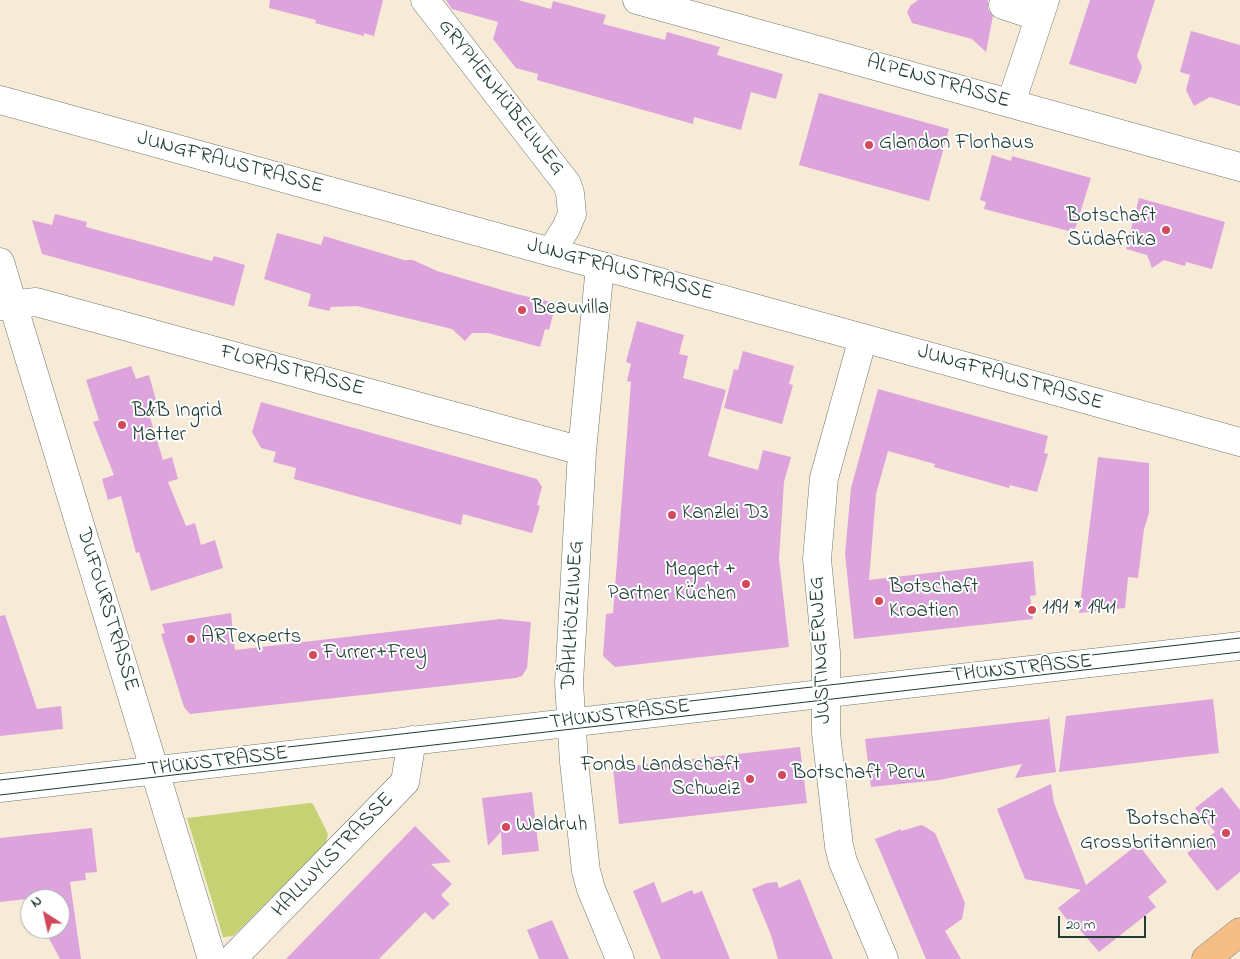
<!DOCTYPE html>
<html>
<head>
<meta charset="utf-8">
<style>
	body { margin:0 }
	#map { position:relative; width:1240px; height:959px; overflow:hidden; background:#f7ebd8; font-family:"Indie Flower",sans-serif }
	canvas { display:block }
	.north { position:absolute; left:20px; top:889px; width:50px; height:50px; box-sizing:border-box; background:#fff; border:1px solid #a5b1ae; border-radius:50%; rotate:325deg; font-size:14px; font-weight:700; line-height:20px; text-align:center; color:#1f3d34 }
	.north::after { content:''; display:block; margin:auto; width:18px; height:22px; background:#d1495b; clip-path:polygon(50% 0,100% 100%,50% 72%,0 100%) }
	.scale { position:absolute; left:1058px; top:916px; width:88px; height:22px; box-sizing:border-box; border:2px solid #1f3d34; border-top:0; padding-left:6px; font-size:15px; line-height:18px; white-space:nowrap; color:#1f3d34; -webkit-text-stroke:4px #fff; paint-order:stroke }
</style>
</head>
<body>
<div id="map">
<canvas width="1240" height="959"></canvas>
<div class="north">N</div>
<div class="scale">20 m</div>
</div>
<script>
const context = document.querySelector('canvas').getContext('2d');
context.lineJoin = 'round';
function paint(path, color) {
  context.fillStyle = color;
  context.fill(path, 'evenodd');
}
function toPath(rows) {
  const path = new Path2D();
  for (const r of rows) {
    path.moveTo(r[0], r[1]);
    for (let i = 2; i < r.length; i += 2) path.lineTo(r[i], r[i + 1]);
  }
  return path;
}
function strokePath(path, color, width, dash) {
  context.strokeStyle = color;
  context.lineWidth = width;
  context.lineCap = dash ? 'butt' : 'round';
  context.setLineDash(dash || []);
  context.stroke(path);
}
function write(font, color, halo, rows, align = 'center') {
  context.font = font + ' "Indie Flower",sans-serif';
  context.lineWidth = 4;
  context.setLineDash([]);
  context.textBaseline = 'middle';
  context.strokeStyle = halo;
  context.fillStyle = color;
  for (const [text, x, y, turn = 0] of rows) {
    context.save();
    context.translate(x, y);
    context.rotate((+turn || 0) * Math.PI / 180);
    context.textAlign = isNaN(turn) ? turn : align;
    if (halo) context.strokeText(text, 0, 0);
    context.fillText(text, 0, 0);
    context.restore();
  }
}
paint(toPath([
	[310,803,313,804,328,834,326,843,233,936,223,937,187,818]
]), '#c5d273');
paint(toPath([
	[270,0,383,0,374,36,364,33,364,36,315,23,316,20,269,8],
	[446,0,518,0,551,9,553,1,606,15,603,24,665,40,667,32,720,47,717,55,783,74,776,99,751,92,741,130,694,117,693,124,537,80,538,74,516,68,493,39,498,22,452,9],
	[918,0,988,0,988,9,993,16,986,52,972,39,912,23,907,12,911,5],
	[1090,0,1155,0,1137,56,1142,67,1136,84,1069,64],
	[1191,31,1240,45,1240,106,1210,97,1194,106,1186,90,1190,75,1180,72],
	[819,93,949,129,929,201,799,165],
	[992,155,1011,161,1012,156,1091,178,1075,229,1070,228,1069,231,984,209,986,202,980,200],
	[1139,198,1225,222,1212,269,1186,262,1185,266,1164,260,1152,268,1147,255,1126,249],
	[55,214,87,222,86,227,212,261,214,256,245,265,234,306,42,254,32,220,52,225],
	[277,233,321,245,324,236,404,260,413,260,437,271,516,294,556,303,549,330,545,329,540,347,488,333,472,333,465,341,452,329,357,306,331,307,329,311,308,306,311,294,264,279],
	[637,321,684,335,679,354,688,356,683,378,726,390,708,456,758,470,763,450,791,457,784,482,779,559,789,647,615,667,603,656,606,614,613,613,631,382,627,381,631,364,626,362],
	[743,351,794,366,789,384,793,385,782,424,724,408,734,369,738,370],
	[131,366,136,379,149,375,159,411,149,414,163,460,172,457,178,479,168,482,186,526,195,523,201,545,215,540,223,568,151,591,139,552,136,553,121,496,108,500,102,479,114,475,93,422,99,420,86,380],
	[878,389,1048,436,1044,453,1048,454,1037,492,1010,485,1009,488,934,467,935,464,888,451,876,494,869,580,1033,561,1036,595,1030,596,1033,619,854,639,845,554,851,488],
	[261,402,537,479,542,487,537,505,540,506,532,533,463,514,461,525,294,479,296,468,273,462,276,452,261,448,252,432],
	[1098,457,1149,463,1149,513,1144,529,1138,578,1128,577,1125,608,1079,613],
	[231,613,235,650,500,619,531,622,527,668,522,676,516,678,190,714,184,707,161,634,165,633,162,624],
	[5,615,37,709,61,706,63,729,0,736,0,616],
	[1213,699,1219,753,1059,772,1066,716],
	[1049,716,1056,772,1015,778,1022,764,939,780,871,787,865,739,1048,719],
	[800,747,807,803,619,824,613,768],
	[1051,784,1054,803,1086,885,1138,844,1167,882,1148,897,1156,907,1099,952,1074,923,1071,925,1058,908,1081,890,1025,879,997,809],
	[1222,787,1240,810,1240,872,1217,891,1187,853,1215,832,1195,808],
	[532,792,539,851,502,855,501,832,488,846,482,798],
	[922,825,935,833,965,903,962,919,945,931,961,959,926,959,875,839,901,829,901,831],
	[415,826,451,862,431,864,452,884,441,895,450,904,433,920,425,912,379,959,286,959],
	[92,828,97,872,85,873,86,880,70,882,81,959,60,959,44,929,60,929,60,899,30,899,30,905,27,899,0,902,0,838],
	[800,879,815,916,833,959,778,959,771,935,752,889,767,883,777,882,779,888],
	[654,882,662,903,692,890,694,894,702,891,730,959,661,959,633,891],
	[552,920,569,959,539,959,527,930]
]), '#dca3dc');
const minor = toPath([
	[425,0,567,184,570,193,572,214,566,228,551,252],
	[637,0,1240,167],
	[1003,5,1039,17],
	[1011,103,1045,0],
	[0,262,212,959],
	[600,266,582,451,569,683,574,762,586,871,591,889,620,959],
	[0,306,36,302,582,451],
	[863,338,824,478,817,559,826,652,826,733,839,846,843,862,884,959],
	[232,959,405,782,412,740]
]);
const tertiary = toPath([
	[0,100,1240,442],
	[0,788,1240,646]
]);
const primary = toPath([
	[1206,959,1240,932]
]);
strokePath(minor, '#6b7a6d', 29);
strokePath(tertiary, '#6b7a6d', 29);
strokePath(primary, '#6b7a6d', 29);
strokePath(minor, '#fff', 28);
strokePath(tertiary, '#fff', 28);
strokePath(primary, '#f5be86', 28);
strokePath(toPath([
	[0,780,1240,638],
	[0,795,1240,652]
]), '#1f3d34', 1);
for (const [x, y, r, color] of [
	[869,145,5,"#d1495b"],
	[1166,230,5,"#d1495b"],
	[522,310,5,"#d1495b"],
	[122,425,5,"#d1495b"],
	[672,515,5,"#d1495b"],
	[746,584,5,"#d1495b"],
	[879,601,5,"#d1495b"],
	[1032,610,5,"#d1495b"],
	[191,639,5,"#d1495b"],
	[313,655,5,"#d1495b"],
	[782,775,5,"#d1495b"],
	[750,779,5,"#d1495b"],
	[506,827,5,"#d1495b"],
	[1226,833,5,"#d1495b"]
]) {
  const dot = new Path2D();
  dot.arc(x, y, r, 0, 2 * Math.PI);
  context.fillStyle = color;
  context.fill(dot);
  strokePath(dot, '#fff', 2);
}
write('21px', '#1f3d34', '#fff', [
	["ALPENSTRASSE",938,83,16],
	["GRYPHENHÜBELIWEG",500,98,52],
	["JUNGFRAUSTRASSE",230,164,15],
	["JUNGFRAUSTRASSE",620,271,15],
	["FLORASTRASSE",292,372,15],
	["JUNGFRAUSTRASSE",1010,379,16],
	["DUFOURSTRASSE",106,610,73],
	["DÄHLHÖLZLIWEG",574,615,-87],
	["JUSTINGERWEG",822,650,-93],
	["THUNSTRASSE",1022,670,-6],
	["THUNSTRASSE",620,716,-7],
	["THUNSTRASSE",218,763,-7],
	["HALLWYLSTRASSE",334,856,-46]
]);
write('21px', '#1f3d34', '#fff', [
	["Glandon Florhaus",879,145],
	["Botschaft",1156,218,"right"],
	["Südafrika",1156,242,"right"],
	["Beauvilla",532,310],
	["B&B Ingrid",132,413],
	["Matter",132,437],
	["Kanzlei D3",682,515],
	["Megert +",736,572,"right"],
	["Partner Küchen",736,596,"right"],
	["Botschaft",889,589],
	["Kroatien",889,613],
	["1191 * 1941",1042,610],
	["ARTexperts",201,639],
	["Furrer+Frey",323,655],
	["Fonds Landschaft",740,767,"right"],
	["Schweiz",740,791,"right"],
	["Botschaft Peru",792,775],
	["Botschaft",1216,821,"right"],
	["Grossbritannien",1216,845,"right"],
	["Waldruh",516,827]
], 'left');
</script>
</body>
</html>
